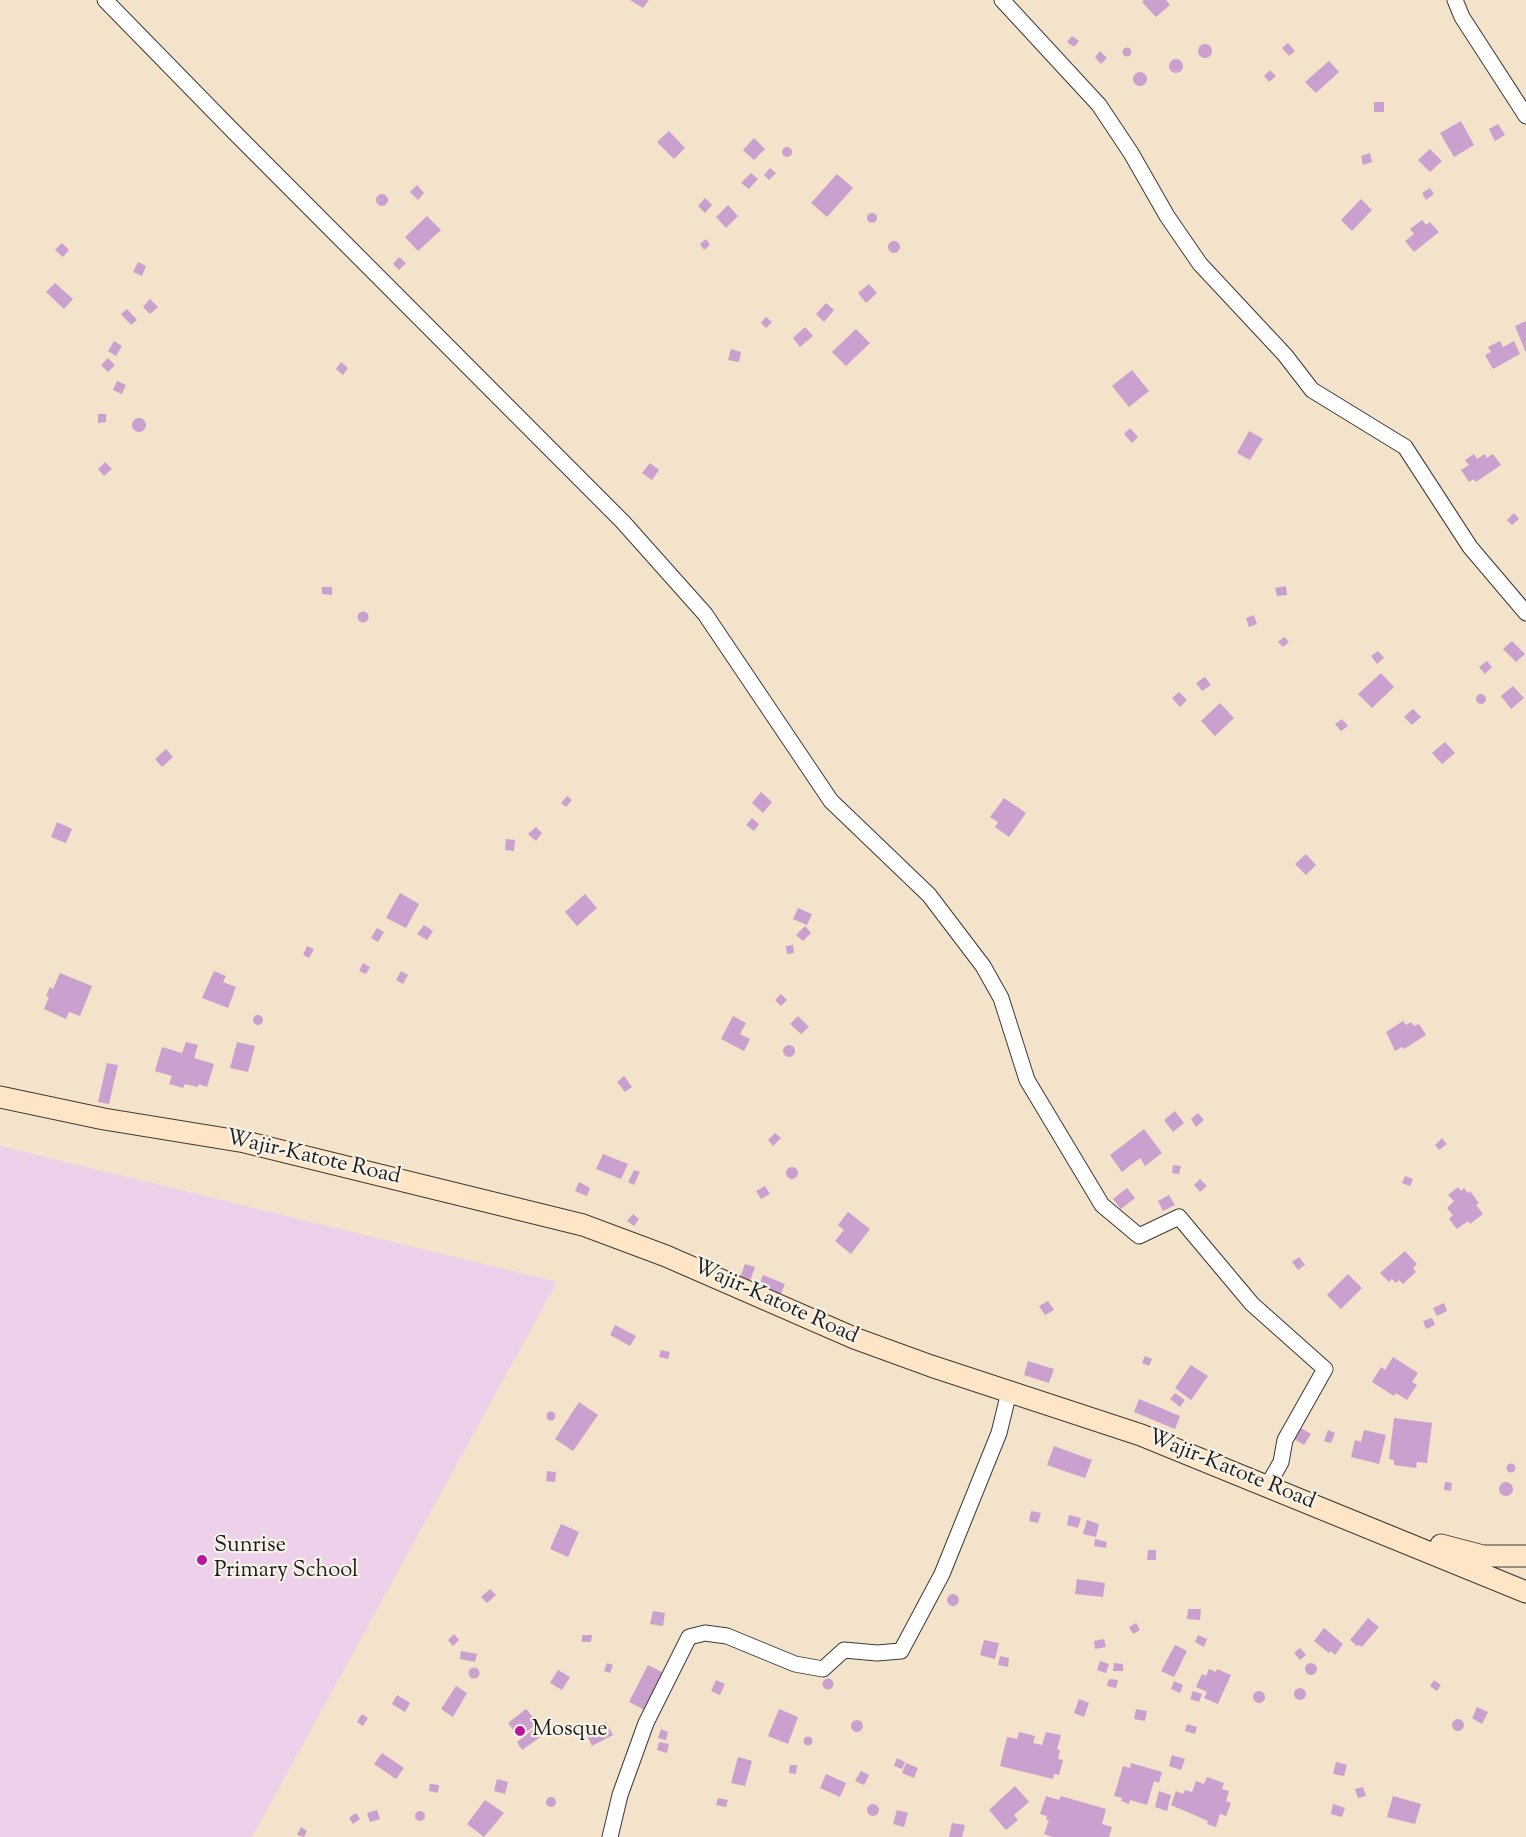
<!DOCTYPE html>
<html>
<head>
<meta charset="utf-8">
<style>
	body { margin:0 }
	canvas { display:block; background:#f3e3ca }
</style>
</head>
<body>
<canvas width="1526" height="1837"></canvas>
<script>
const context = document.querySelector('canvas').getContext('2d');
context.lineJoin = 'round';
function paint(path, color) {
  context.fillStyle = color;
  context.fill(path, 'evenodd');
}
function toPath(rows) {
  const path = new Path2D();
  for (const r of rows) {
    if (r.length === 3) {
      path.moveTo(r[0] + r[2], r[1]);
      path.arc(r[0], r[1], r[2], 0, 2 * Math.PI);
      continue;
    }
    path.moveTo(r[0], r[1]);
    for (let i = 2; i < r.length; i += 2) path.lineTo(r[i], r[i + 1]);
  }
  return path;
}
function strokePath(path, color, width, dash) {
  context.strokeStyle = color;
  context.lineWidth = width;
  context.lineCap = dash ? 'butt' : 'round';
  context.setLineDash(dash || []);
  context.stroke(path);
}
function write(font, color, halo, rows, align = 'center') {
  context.font = font + ' "Sorts Mill Goudy",serif';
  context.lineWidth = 4.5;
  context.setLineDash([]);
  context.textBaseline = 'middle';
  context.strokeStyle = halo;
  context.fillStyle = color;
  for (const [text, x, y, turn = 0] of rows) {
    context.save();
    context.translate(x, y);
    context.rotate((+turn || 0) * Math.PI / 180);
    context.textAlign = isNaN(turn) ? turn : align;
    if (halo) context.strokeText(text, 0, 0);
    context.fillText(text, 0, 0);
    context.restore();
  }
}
paint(toPath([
	[0,1146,557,1282,252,1837,0,1837]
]), '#edd0e9');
paint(toPath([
	[630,0,649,0,643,8],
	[1144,0,1166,0,1170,5,1156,17,1142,2],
	[1072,36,1079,41,1074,47,1067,42],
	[1288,43,1295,51,1289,56,1282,48],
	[1205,51,7],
	[1127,52,4.5],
	[1100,51,1107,58,1101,64,1095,57],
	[1176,66,7],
	[1329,61,1339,72,1316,93,1305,82],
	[1270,70,1276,76,1269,82,1264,76],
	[1140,79,7],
	[1374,102,1384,102,1384,112,1374,112],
	[1461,121,1474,145,1454,157,1440,133],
	[1498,124,1505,135,1495,141,1489,129],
	[669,131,685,148,674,159,657,142],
	[754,138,765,149,754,160,743,150],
	[787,152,5],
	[1430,149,1442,161,1430,172,1418,160],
	[1370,153,1372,162,1363,165,1361,156],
	[770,168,776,173,769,180,764,175],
	[751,173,758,179,749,189,741,183],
	[837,174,853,188,827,217,811,203],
	[417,185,424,193,418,200,410,192],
	[1430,188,1434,194,1426,200,1422,193],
	[382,200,6],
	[705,198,712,205,705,213,698,206],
	[1361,199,1372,210,1352,231,1341,220],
	[728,205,738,216,726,228,716,217],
	[872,218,5],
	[427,216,441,230,418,251,405,237],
	[1422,220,1426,225,1430,222,1439,232,1414,252,1405,241,1414,234,1410,229],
	[706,239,710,245,704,250,700,244],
	[894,247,6],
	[62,243,69,250,63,257,55,250],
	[399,257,406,263,399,270,393,264],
	[138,262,146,266,142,276,133,272],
	[55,283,73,299,64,309,46,292],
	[869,284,877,293,866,303,858,293],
	[150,299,158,307,150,314,143,307],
	[826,303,834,310,824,322,816,314],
	[127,309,137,320,131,325,121,314],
	[766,317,772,322,766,328,761,323],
	[1526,321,1526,353,1515,326],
	[805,327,813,336,800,347,793,338],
	[856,329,870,343,846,366,832,352],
	[114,341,122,346,116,356,108,351],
	[1500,341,1503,347,1514,341,1520,354,1493,369,1485,355,1491,352,1488,347],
	[731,349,741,352,739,362,728,360],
	[108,358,115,365,108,372,101,365],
	[341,362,348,368,343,375,336,369],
	[1132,370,1149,391,1129,407,1112,386],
	[117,381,126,385,122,394,113,390],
	[98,414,106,414,106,422,98,423],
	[139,425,7],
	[1130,428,1138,437,1132,443,1124,434],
	[1249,431,1263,439,1250,460,1237,453],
	[1474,454,1477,459,1485,454,1487,458,1493,454,1501,465,1476,482,1474,479,1469,482,1461,470,1469,465,1465,460],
	[105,462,112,469,104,476,98,469],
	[650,463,659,470,652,480,642,473],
	[1514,513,1519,519,1512,525,1507,520],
	[1286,586,1287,595,1277,596,1275,588],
	[322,587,332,587,332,595,322,594],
	[363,617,5.5],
	[1254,615,1257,624,1249,627,1246,618],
	[1284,637,1289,642,1283,647,1278,642],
	[1512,641,1525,654,1516,662,1503,649],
	[1378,651,1384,658,1377,664,1371,656],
	[1487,661,1492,667,1485,674,1479,667],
	[1381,673,1394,687,1372,708,1358,694],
	[1205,677,1211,685,1202,691,1196,683],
	[1513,686,1524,698,1511,709,1501,696],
	[1179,692,1187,700,1180,707,1172,698],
	[1481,699,5],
	[1220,703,1234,718,1215,736,1201,721],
	[1413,709,1421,717,1412,725,1404,717],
	[1342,719,1348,726,1341,731,1335,724],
	[1445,742,1455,753,1442,764,1432,753],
	[166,749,173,757,162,767,155,759],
	[761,792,772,802,763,813,752,803],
	[567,796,572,800,566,807,561,803],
	[1004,798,1026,813,1009,837,995,827,998,822,990,817],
	[752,818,759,824,754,831,746,825],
	[57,822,72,829,66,843,51,837],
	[536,827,542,833,536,841,528,834],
	[506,839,515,840,514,851,505,850],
	[1306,854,1316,865,1306,875,1295,864],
	[400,893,419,904,406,928,386,918],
	[585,894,597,908,577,926,565,912],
	[798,908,812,914,807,925,793,919],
	[424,925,433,931,427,940,417,934],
	[805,926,811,933,803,941,796,935],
	[377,928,384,932,378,942,371,938],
	[793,945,794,953,787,954,786,946],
	[307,946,314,949,309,958,303,955],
	[363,963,370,967,366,974,359,971],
	[214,971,226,976,223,982,236,987,228,1008,202,998],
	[401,971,408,975,403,984,396,980],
	[60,973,92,986,80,1016,69,1012,66,1019,44,1009,49,997,46,996,50,987,53,989],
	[781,994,787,1000,781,1006,775,1000],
	[258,1020,5],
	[733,1016,746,1023,740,1034,750,1039,744,1051,721,1039],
	[798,1016,809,1027,801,1034,790,1024],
	[1403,1021,1406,1025,1411,1022,1414,1026,1419,1024,1426,1035,1404,1049,1402,1047,1395,1051,1386,1032],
	[186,1042,198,1045,194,1058,214,1064,207,1087,199,1084,198,1087,185,1084,183,1088,169,1084,172,1076,155,1071,162,1047,182,1053],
	[237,1042,255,1046,248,1072,230,1068],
	[789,1051,6],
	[107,1063,118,1065,109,1104,98,1102],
	[624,1076,632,1087,625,1092,617,1082],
	[1175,1111,1184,1123,1173,1132,1164,1120],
	[1198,1113,1204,1120,1196,1127,1191,1119],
	[1144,1129,1162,1153,1145,1166,1140,1158,1122,1172,1110,1155],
	[775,1133,781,1138,773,1146,768,1140],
	[1442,1138,1447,1144,1439,1150,1435,1145],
	[603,1154,628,1164,621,1179,596,1169],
	[1173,1165,1181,1166,1179,1174,1172,1173],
	[792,1173,6],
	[634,1170,640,1172,634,1185,628,1182],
	[1405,1176,1413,1179,1410,1186,1402,1183],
	[1200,1179,1207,1186,1200,1192,1194,1185],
	[579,1182,590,1188,587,1196,575,1191],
	[765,1186,770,1194,761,1199,756,1191],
	[1458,1187,1461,1191,1464,1188,1468,1193,1470,1191,1479,1203,1476,1205,1483,1214,1470,1224,1468,1221,1457,1229,1449,1219,1453,1215,1447,1208,1454,1201,1448,1195],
	[1127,1188,1135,1198,1121,1209,1113,1199],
	[1169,1195,1175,1205,1163,1211,1158,1201],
	[848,1212,870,1229,851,1254,835,1241,844,1230,838,1225],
	[633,1214,639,1219,634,1226,627,1221],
	[1405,1251,1417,1264,1413,1268,1416,1272,1403,1284,1399,1280,1396,1283,1392,1279,1389,1282,1380,1273],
	[1299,1257,1305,1265,1298,1270,1292,1262],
	[745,1264,755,1267,750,1281,740,1278],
	[1348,1274,1362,1288,1341,1309,1327,1295],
	[763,1275,785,1284,780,1296,758,1287],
	[1048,1301,1054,1310,1045,1315,1039,1306],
	[1444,1303,1447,1311,1437,1316,1433,1308],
	[1432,1318,1435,1325,1426,1329,1423,1321],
	[615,1325,636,1336,630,1346,610,1335],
	[661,1350,670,1352,668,1359,659,1357],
	[1145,1356,1152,1359,1149,1366,1142,1363],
	[1393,1357,1418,1373,1412,1382,1417,1385,1407,1400,1396,1393,1394,1396,1372,1382,1381,1367,1385,1370],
	[1028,1361,1054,1369,1049,1383,1024,1375],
	[1191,1365,1208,1376,1191,1400,1175,1388],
	[1175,1393,1185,1400,1180,1407,1170,1399],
	[1139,1399,1180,1416,1175,1429,1134,1412],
	[579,1402,598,1415,573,1451,555,1439],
	[551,1416,4.5],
	[1394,1418,1432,1423,1427,1463,1417,1462,1416,1468,1394,1465,1394,1460,1389,1459],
	[1301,1428,1311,1434,1304,1445,1294,1439],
	[1328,1430,1335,1433,1331,1443,1324,1441],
	[1364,1430,1386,1435,1379,1464,1351,1457,1355,1440,1361,1442],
	[1054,1446,1092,1460,1085,1478,1047,1465],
	[1511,1468,4.5],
	[547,1471,556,1472,555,1482,546,1481],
	[1506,1489,7],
	[1445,1482,1452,1483,1451,1491,1444,1490],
	[1031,1511,1041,1513,1038,1523,1029,1521],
	[1069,1515,1081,1518,1078,1528,1067,1525],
	[1087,1520,1099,1524,1096,1537,1083,1534],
	[561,1524,579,1532,568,1557,550,1549],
	[1095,1539,1107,1542,1106,1548,1094,1546],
	[1148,1550,1156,1550,1156,1560,1147,1560],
	[1077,1579,1105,1583,1103,1597,1075,1594],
	[490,1589,496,1595,487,1603,481,1597],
	[953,1600,6],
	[1188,1609,1201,1609,1200,1620,1187,1619],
	[653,1611,665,1613,663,1626,650,1624],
	[1368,1618,1379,1627,1362,1647,1358,1645,1357,1646,1350,1640],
	[1136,1623,1140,1630,1133,1634,1129,1627],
	[1324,1628,1343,1644,1335,1655,1331,1651,1329,1653,1314,1641],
	[454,1634,459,1640,453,1646,448,1640],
	[582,1635,592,1635,591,1642,582,1642],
	[1198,1635,1207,1639,1204,1647,1195,1642],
	[1104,1639,1106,1647,1095,1649,1094,1641],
	[984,1640,999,1643,995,1659,980,1655],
	[1175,1645,1187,1651,1174,1677,1161,1671],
	[1300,1648,1306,1655,1300,1660,1294,1653],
	[461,1651,477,1654,475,1662,460,1659],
	[1000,1656,1009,1658,1008,1667,998,1665],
	[1100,1661,1109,1664,1106,1673,1097,1670],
	[607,1663,613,1665,610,1673,604,1671],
	[1114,1663,1123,1664,1123,1671,1113,1671],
	[1311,1669,6],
	[648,1665,666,1674,647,1711,629,1702],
	[474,1673,5.5],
	[1209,1669,1216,1672,1217,1669,1231,1675,1218,1704,1204,1698,1207,1692,1196,1687,1202,1674,1206,1676],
	[558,1670,570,1677,562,1690,550,1683],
	[828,1684,5.5],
	[1109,1679,1118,1680,1116,1688,1107,1686],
	[716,1680,725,1684,720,1695,711,1691],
	[1434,1680,1441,1685,1437,1691,1430,1686],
	[1174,1681,1183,1685,1180,1693,1171,1689],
	[456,1686,467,1693,453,1717,441,1709],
	[1300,1694,6],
	[1193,1691,1202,1694,1199,1702,1190,1699],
	[1259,1697,6],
	[397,1695,410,1703,405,1712,392,1704],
	[1079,1699,1089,1703,1084,1717,1074,1713],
	[1477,1707,1488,1712,1482,1724,1472,1718],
	[526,1709,538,1723,519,1738,508,1723],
	[779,1709,798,1717,788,1744,768,1736],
	[1136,1709,1147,1711,1145,1721,1134,1719],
	[362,1714,368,1718,363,1726,357,1722],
	[1458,1725,6],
	[857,1726,6],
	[606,1722,613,1735,592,1746,586,1733],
	[1187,1724,1197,1727,1195,1734,1185,1731],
	[535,1728,542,1736,522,1750,517,1742],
	[661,1729,668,1732,666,1740,658,1738],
	[1019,1732,1035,1736,1033,1743,1042,1745,1046,1732,1061,1735,1057,1749,1060,1750,1058,1759,1063,1760,1059,1775,1054,1774,1053,1779,1000,1766,1007,1737,1017,1739],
	[808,1741,4.5],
	[659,1742,669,1744,667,1753,657,1750],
	[382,1753,404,1768,396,1779,374,1764],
	[1172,1755,1185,1759,1181,1770,1169,1766],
	[738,1757,752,1761,745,1786,731,1783],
	[897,1758,905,1762,902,1769,894,1766],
	[1336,1762,1347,1765,1344,1776,1333,1774],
	[906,1763,918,1768,914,1778,902,1773],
	[1131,1763,1162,1772,1159,1783,1154,1781,1147,1805,1130,1800,1129,1804,1121,1801,1122,1798,1114,1796,1123,1766,1130,1768],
	[790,1765,797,1765,796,1774,789,1773],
	[861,1771,869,1775,864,1785,855,1781],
	[826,1774,846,1783,840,1797,820,1788],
	[1207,1777,1224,1783,1222,1789,1229,1791,1226,1801,1231,1803,1226,1816,1220,1814,1216,1827,1207,1824,1208,1821,1171,1805,1176,1791,1183,1794,1185,1790,1192,1792,1196,1781,1204,1784],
	[497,1779,508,1782,505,1794,494,1791],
	[430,1784,439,1785,438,1793,429,1791],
	[1015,1786,1029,1802,1014,1815,1018,1820,1006,1830,989,1810],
	[1363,1787,1366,1796,1358,1798,1355,1789],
	[1159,1791,1171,1795,1167,1811,1155,1807],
	[1046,1796,1059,1800,1061,1796,1106,1809,1102,1824,1112,1827,1109,1837,1053,1837,1044,1834,1049,1820,1046,1820,1047,1816,1040,1814],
	[1393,1796,1421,1804,1415,1824,1387,1817],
	[551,1802,5],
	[718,1798,728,1800,726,1807,716,1805],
	[485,1800,504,1813,484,1837,467,1824],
	[1333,1804,1345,1808,1342,1817,1331,1814],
	[873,1810,6],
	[377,1810,380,1819,370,1822,367,1813],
	[897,1810,908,1813,904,1827,893,1824],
	[420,1816,5],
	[356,1813,360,1819,353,1824,349,1818],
	[952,1823,965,1825,962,1837,949,1837],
	[301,1827,307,1831,304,1837,297,1835]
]), '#c9a0ce');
const street = toPath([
	[105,0,236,134,623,522,705,614,831,801,929,895,983,966,1001,998,1027,1080,1102,1205,1139,1236,1179,1217,1252,1304,1325,1369,1285,1440,1281,1462,1268,1485],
	[1002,0,1099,105,1131,153,1167,216,1200,264,1285,355,1312,390,1405,447,1470,547,1526,613],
	[1455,0,1462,17,1526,116],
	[610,1837,620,1795,646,1723,689,1637,705,1633,727,1636,795,1664,823,1669,844,1650,877,1653,901,1651,942,1574,999,1433,1009,1392]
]);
const secondary = toPath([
	[0,1097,104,1119,245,1142,583,1225,666,1256,854,1338,931,1366,1141,1435,1526,1592],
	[1441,1545,1483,1556,1526,1556]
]);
strokePath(street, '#3c3a36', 17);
strokePath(secondary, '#3c3a36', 23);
strokePath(street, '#fff', 15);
strokePath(secondary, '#fde5c5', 21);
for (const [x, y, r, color] of [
	[202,1560,6,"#b5179e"],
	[520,1731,6,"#b5179e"]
]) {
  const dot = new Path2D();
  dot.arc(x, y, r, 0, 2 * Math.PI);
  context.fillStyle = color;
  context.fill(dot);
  strokePath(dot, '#f7f3e8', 2);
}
write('22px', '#1c1c1c', '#f7f3e8', [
	["Wajir-Katote Road",313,1159,13],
	["Wajir-Katote Road",775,1303,24],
	["Wajir-Katote Road",1231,1471,22]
]);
write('22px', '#1c1c1c', '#f7f3e8', [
	["Sunrise",214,1547],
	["Primary School",214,1572],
	["Mosque",532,1731]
], 'left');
</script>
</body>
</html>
